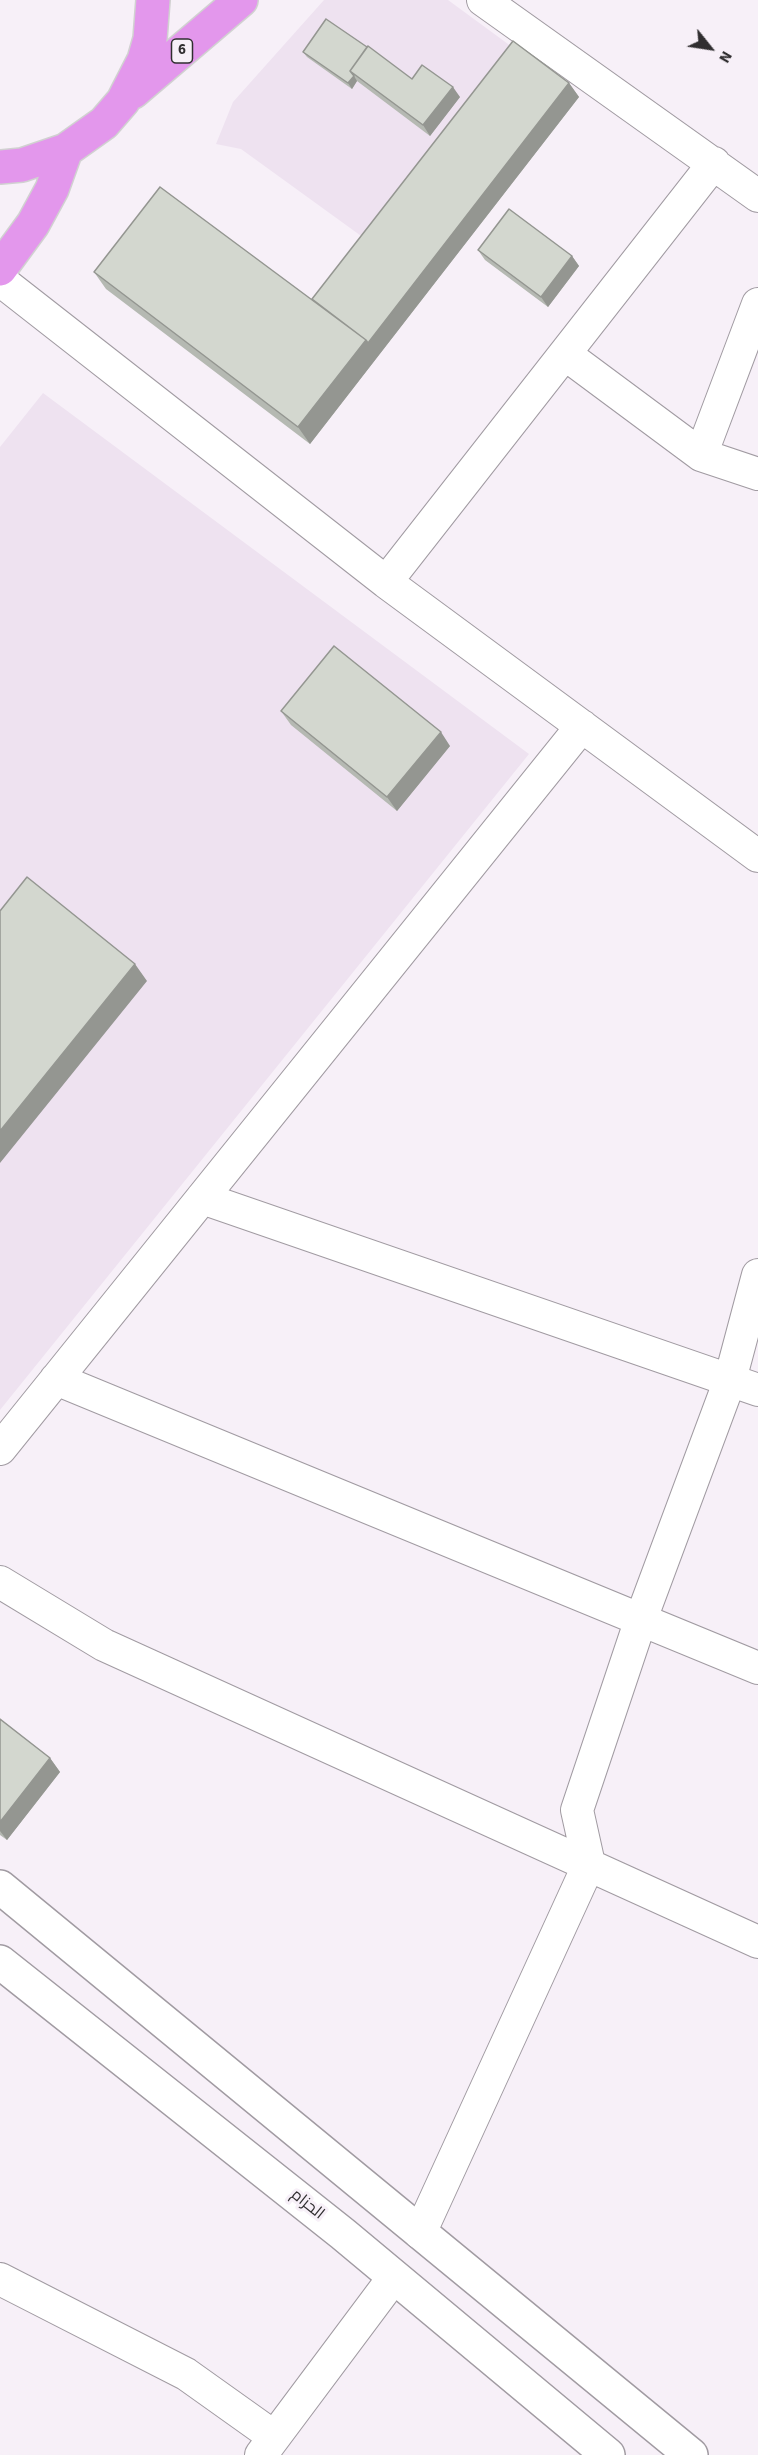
<!DOCTYPE html>
<html>
<head>
<meta charset="utf-8">
<style>
	body { margin:0 }
	#map { position:relative; width:758px; height:2455px; overflow:hidden; background:#f7f0f8; font-family:"Source Sans 3",sans-serif }
	canvas { display:block }
	.north { position:absolute; left:680px; top:18px; width:60px; height:60px; -webkit-text-stroke:4px #f7f0f8; paint-order:stroke; rotate:120deg; font-size:16px; font-weight:700; line-height:24px; text-align:center; color:#302e30 }
	.north::after { content:''; display:block; margin:auto; width:21px; height:27px; background:#302e30; clip-path:polygon(50% 0,100% 100%,50% 72%,0 100%) }
</style>
</head>
<body>
<div id="map">
<canvas width="758" height="2455"></canvas>
<div class="north">N</div>
</div>
<script>
const context = document.querySelector('canvas').getContext('2d');
context.lineJoin = 'round';
function paint(path, color) {
  context.fillStyle = color;
  context.fill(path, 'evenodd');
}
function toPath(rows) {
  const path = new Path2D();
  for (const r of rows) {
    path.moveTo(r[0], r[1]);
    for (let i = 2; i < r.length; i += 2) path.lineTo(r[i], r[i + 1]);
  }
  return path;
}
function strokePath(path, color, width, dash) {
  context.strokeStyle = color;
  context.lineWidth = width;
  context.lineCap = dash ? 'butt' : 'round';
  context.setLineDash(dash || []);
  context.stroke(path);
}
function write(font, color, halo, rows, align = 'center') {
  context.font = font + ' "Source Sans 3",Cairo,sans-serif';
  context.lineWidth = 6;
  context.setLineDash([]);
  context.textBaseline = 'middle';
  context.strokeStyle = halo;
  context.fillStyle = color;
  for (const [text, x, y, turn = 0] of rows) {
    context.save();
    context.translate(x, y);
    context.rotate((+turn || 0) * Math.PI / 180);
    context.textAlign = isNaN(turn) ? turn : align;
    if (halo) context.strokeText(text, 0, 0);
    context.fillText(text, 0, 0);
    context.restore();
  }
}
paint(toPath([
	[324,0,448,0,523,55,375,246,241,149,216,144,233,102],
	[43,393,529,754,0,1410,0,447]
]), '#eee2f0');
const minor = toPath([
	[483,0,758,196],
	[0,280,386,582,758,856],
	[565,354,701,455,758,474],
	[701,455,758,304],
	[386,582,714,163],
	[202,1198,758,1390],
	[56,1379,758,1668],
	[0,1449,582,726],
	[0,1582,104,1645,758,1942],
	[420,2233,589,1864,577,1810,641,1619,730,1380,758,1275],
	[0,2279,186,2374,273,2436],
	[261,2455,394,2277]
]);
const secondary = toPath([
	[0,1887,691,2455],
	[0,1962,343,2234,608,2455]
]);
const trunk = toPath([
	[133,92,241,0],
	[0,167,22,165,66,150,104,123,123,101,144,60,150,39,153,0],
	[0,269,33,224,52,189,66,150]
]);
strokePath(minor, '#a19ba2', 34);
strokePath(secondary, '#a19ba2', 36);
strokePath(trunk, '#d1d1d1', 36);
strokePath(minor, '#fff', 32);
strokePath(secondary, '#fff', 33);
strokePath(trunk, '#e397ec', 33);
paint(toPath([
	[303,52,412,79,460,97,430,136,357,81,352,89,307,57],
	[569,83,579,97,310,444,106,289,94,272,312,300],
	[478,250,572,256,579,266,548,307,485,260],
	[281,711,450,746,397,811,291,725],
	[0,1719,50,1758,60,1772,7,1840,0,1835]
]), '#b5b9b2');
paint(toPath([
	[354,76,357,81,352,89,348,83],
	[569,83,579,97,310,444,298,427,366,340],
	[453,87,460,97,430,136,423,125],
	[572,256,579,266,548,307,541,297],
	[441,732,450,746,397,811,387,797],
	[135,964,147,981,0,1163,0,1131],
	[50,1758,60,1772,7,1840,0,1831,0,1822]
]), '#949691');
const building = toPath([
	[326,19,367,47,350,71,354,76,348,83,303,52,326,19],
	[513,41,569,83,368,343,366,340,312,299,513,41],
	[368,46,412,79,422,65,453,87,423,125,350,71,368,46],
	[160,187,366,340,298,427,94,272,160,187],
	[509,209,572,256,541,297,478,250,509,209],
	[334,646,441,732,387,797,281,711,334,646],
	[27,877,135,964,0,1131,0,911,27,877],
	[0,1719,50,1758,0,1822,0,1719]
]);
paint(building, '#d3d7cf');
strokePath(building, '#949691', 1.5);
for (const [x, y, w] of [
	[182,51,21]
]) {
  const box = new Path2D();
  box.roundRect(x - w / 2, y - 12, w, 24, 4.5);
  context.fillStyle = '#f7f0f8';
  context.fill(box);
  strokePath(box, '#302e30', 1.5);
}
write('bold 15px', '#302e30', null, [
	["6",182,51]
]);
write('16px', '#302e30', '#f7f0f8', [
	["الحزام",307,2205,39]
]);
</script>
</body>
</html>
